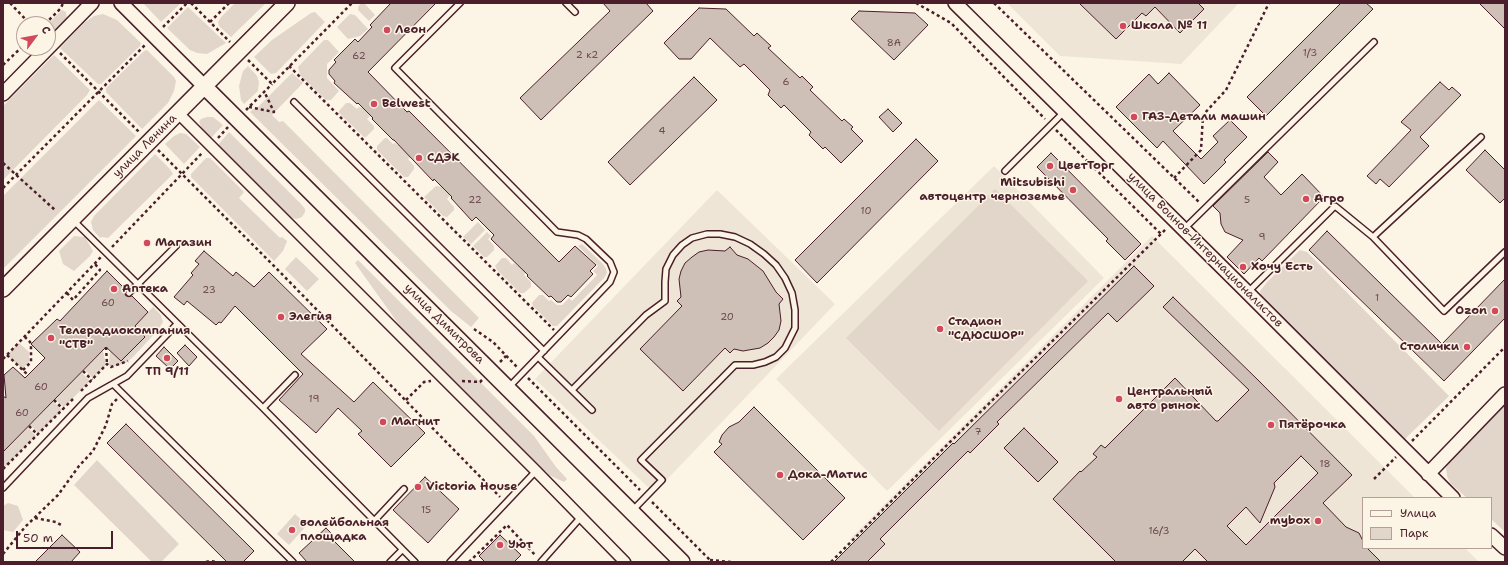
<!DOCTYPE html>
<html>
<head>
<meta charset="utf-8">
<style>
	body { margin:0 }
	#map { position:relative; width:1508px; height:565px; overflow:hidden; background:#fcf5e5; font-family:"Shantell Sans",sans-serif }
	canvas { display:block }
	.frame { position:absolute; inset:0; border:4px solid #4a1f2b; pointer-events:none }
	.legend { position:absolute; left:1362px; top:497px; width:130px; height:52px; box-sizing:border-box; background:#fcf5e5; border:1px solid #b59f9b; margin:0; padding:5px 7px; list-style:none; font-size:12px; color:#4a1f2b }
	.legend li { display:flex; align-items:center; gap:8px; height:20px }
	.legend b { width:20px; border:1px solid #b59f9b }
	.north { position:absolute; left:16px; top:16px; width:40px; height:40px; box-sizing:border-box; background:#fcf5e5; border:1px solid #b59f9b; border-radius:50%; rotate:58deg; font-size:11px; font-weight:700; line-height:16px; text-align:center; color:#4a1f2b }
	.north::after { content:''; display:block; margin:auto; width:14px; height:18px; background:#d1495b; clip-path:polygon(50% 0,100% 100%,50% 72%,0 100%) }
	.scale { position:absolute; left:16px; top:531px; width:97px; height:18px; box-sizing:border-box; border:2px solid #4a1f2b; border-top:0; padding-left:5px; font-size:12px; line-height:14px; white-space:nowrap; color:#4a1f2b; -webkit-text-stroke:3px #fcf5e5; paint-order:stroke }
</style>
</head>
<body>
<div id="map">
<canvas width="1508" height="565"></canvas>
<div class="frame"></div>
<ul class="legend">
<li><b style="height:5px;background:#fcf5e5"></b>Улица</li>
<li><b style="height:11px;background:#e2d5ca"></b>Парк</li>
</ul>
<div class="north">С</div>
<div class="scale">50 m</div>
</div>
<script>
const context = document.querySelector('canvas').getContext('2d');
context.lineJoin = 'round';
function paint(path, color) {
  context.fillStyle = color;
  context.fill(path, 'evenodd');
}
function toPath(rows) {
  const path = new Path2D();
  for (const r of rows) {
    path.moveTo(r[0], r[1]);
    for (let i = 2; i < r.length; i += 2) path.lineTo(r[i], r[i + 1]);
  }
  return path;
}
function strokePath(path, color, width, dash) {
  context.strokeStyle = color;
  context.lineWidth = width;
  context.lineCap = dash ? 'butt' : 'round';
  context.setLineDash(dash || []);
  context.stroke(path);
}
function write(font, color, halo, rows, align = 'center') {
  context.font = font + ' "Shantell Sans",sans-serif';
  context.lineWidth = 3;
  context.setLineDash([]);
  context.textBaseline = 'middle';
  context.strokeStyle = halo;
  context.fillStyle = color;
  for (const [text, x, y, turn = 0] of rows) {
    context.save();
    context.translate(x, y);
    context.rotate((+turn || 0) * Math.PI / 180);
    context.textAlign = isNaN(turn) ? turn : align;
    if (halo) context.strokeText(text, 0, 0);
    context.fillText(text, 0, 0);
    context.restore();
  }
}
paint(toPath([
	[1007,3,1239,3,1181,64,1060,56],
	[994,166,1104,278,887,491,776,379],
	[717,190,835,304,654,493,535,379],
	[1152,236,1415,498,1363,498,1363,548,1465,548,1479,562,874,562,850,539]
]), '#eee5d7');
paint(toPath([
	[143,3,181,3,161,22],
	[235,3,266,3,231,37,219,26,218,22,221,17],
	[360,4,365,4,375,15,369,21,358,10,358,7],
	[188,7,226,43,207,54,197,53,190,50,167,28],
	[62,10,66,12,67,20,51,38,48,34,48,24],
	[315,12,325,22,276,73,271,74,254,57,272,40,311,13],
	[103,14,117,20,141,43,140,46,101,84,98,84,60,48,84,23,94,16],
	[350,14,355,15,368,29,360,36,348,39,337,27],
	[324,40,328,40,339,52,327,64,327,78,339,91,331,100,326,100,300,75,298,67],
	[147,50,174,77,176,81,174,91,168,103,142,129,106,92,106,88,144,51],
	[54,55,90,90,87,95,3,180,3,106],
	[248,66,257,76,259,82,258,91,244,104,241,100,239,86,243,71],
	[292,73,303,83,272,115,279,122,283,121,479,318,471,327,451,311,250,112,253,109,255,110],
	[99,100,136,136,3,269,3,196],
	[346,103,350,103,357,109,359,107,363,108,370,116,367,119,374,126,374,129,366,137,364,137,339,113,339,111],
	[207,117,213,117,223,125,211,138,202,129,199,122,201,119],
	[229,132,301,204,305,209,305,212,302,217,296,219,292,218,218,145],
	[180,133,186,134,200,147,184,164,165,144,174,136],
	[385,138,387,138,393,144,395,143,397,145,401,144,412,156,408,159,414,166,414,169,408,177,404,177,377,150,377,146],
	[155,154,170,169,173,174,108,238,102,237,100,238,93,230,91,222,94,216],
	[206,158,210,158,244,192,239,198,280,238,282,237,287,241,283,251,274,261,191,177,191,174],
	[436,186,443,187,451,194,447,199,454,207,454,210,447,217,443,216,424,197],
	[995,189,1088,281,939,431,846,338],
	[478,222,485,230,471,244,463,237],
	[487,232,491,236,488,239,494,246,494,250,487,257,484,257,473,246],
	[74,236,85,237,93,251,90,256,74,271,63,264,59,251],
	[582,244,603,264,606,269,607,273,604,278,557,326,553,326,533,306,532,303,539,295,543,295,549,301,551,300,557,305,562,305,569,298,572,301,597,275,593,271,598,266,578,246],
	[1300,250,1307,252,1449,396,1405,439,1261,296,1260,291,1268,281],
	[296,257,319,279,307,291,285,269],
	[502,258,506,258,512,265,514,263,518,266,520,265,527,271,524,275,531,282,531,287,524,293,520,293,497,270,495,266],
	[358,260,534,436,556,467,567,479,564,482,549,475,400,326,355,263],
	[153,307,161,315,163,322,158,330,134,356,126,363,111,367,109,365,110,351,121,361,144,337,135,326],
	[19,343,29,352,29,362,22,369,7,355],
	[103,351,106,365,93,378,84,369],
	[81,372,90,381,64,407,55,399],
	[53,401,62,410,39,433,30,425],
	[1505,405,1505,532,1491,519,1491,498,1467,498,1450,483,1447,476,1446,468,1450,459],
	[27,427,36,436,3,469,3,452],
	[97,460,179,544,161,562,152,562,74,485],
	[8,503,18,506,23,520,13,532,3,530,3,506],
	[295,514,307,525,289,545,277,534]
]), '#e2d5ca');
const building = toPath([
	[391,3,436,3,368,72,407,112,409,111,559,262,575,246,596,265,590,271,593,274,571,297,568,295,561,302,557,302,551,296,549,297,527,276,528,275,491,239,494,235,476,217,472,221,451,198,452,197,434,179,433,181,394,140,393,140,372,119,373,118,358,103,357,104,334,83,335,81,329,74,329,70,336,62,334,60,355,39,358,42,372,27,370,25,391,3],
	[603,3,646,3,653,11,541,120,520,98,610,11,603,3],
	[1079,3,1198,3,1204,9,1180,33,1155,7,1146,16,1142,13,1116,39,1079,3],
	[1341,3,1366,3,1373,9,1266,116,1247,97,1341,3],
	[1479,3,1505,3,1505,29,1479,3],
	[699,8,726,9,754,36,757,33,771,46,768,48,800,78,802,76,813,87,810,90,842,121,844,119,853,127,851,129,863,141,841,163,825,147,823,149,809,135,811,132,784,105,781,108,768,95,770,90,744,64,740,67,710,38,691,59,679,59,664,43,699,8],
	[859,11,915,13,928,25,894,60,851,19,859,11],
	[1169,73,1200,105,1173,131,1201,159,1218,142,1213,136,1230,120,1247,137,1224,160,1226,162,1204,184,1163,141,1157,148,1116,107,1149,74,1158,84,1169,73],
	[694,77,717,100,630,185,608,162,694,77],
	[1440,82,1449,90,1452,87,1461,95,1420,137,1429,146,1389,187,1380,179,1376,184,1367,176,1411,130,1401,122,1440,82],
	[888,109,902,123,893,132,879,117,888,109],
	[916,139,938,161,817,283,795,260,916,139],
	[1485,150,1505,170,1505,198,1500,203,1466,170,1485,150],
	[1268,152,1278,162,1264,177,1281,195,1302,174,1324,197,1262,261,1259,258,1244,274,1227,257,1243,240,1225,232,1221,224,1220,213,1213,206,1268,152],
	[1051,153,1141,244,1125,260,1106,241,1108,239,1037,167,1051,153],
	[1327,231,1442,344,1505,279,1505,318,1444,381,1309,250,1327,231],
	[730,247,737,255,748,259,763,271,776,292,783,299,779,304,781,321,779,330,774,337,768,343,760,348,743,351,734,349,730,353,725,348,683,391,640,349,682,306,677,301,681,297,679,279,681,271,685,263,692,257,699,252,708,250,725,251,730,247],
	[204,251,233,276,236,272,254,287,269,272,327,329,301,354,354,402,373,382,425,433,391,467,358,434,362,431,338,408,316,433,279,400,303,374,235,306,221,323,219,322,216,325,187,301,184,305,174,297,193,275,191,273,199,264,195,261,204,251],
	[1134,266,1154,286,1117,322,1108,313,997,422,999,424,970,453,968,451,880,539,885,544,867,562,834,562,953,443,954,444,1134,266],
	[107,271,126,290,125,294,126,296,132,296,148,312,135,326,145,337,121,361,106,347,3,452,3,396,6,398,4,375,13,367,25,378,45,358,31,344,57,319,60,321,107,271],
	[1173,297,1258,380,1352,475,1323,503,1346,527,1359,533,1363,541,1363,548,1367,548,1381,562,1208,562,1195,549,1182,562,1116,562,1053,499,1080,471,1081,472,1097,457,1093,454,1101,445,1105,448,1175,378,1216,421,1218,421,1249,390,1163,307,1173,297],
	[1301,456,1318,473,1246,545,1227,526,1246,507,1260,523,1275,487,1274,483,1301,456],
	[185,345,197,357,189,366,177,353,185,345],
	[164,347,178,361,170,369,156,356,164,347],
	[754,407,845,498,803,540,714,452,722,444,719,442,722,435,729,427,739,422,754,407],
	[126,424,254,551,243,562,227,562,107,443,126,424],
	[1024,428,1058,462,1038,482,1004,448,1024,428],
	[425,477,459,509,428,543,393,510,425,477],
	[326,528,334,536,331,538,355,562,307,562,299,553,326,528],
	[62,535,80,552,71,562,35,562,62,535],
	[500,535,521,555,514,562,485,562,479,556,500,535]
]);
paint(building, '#cfc0b7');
strokePath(building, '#4a1f2b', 1);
const service = toPath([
	[460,3,395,68,557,232,578,235,586,239,610,262,614,272,610,282,509,387],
	[566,3,575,12],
	[294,102,544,351],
	[1005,171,1064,112],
	[74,221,263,408,415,562],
	[1184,229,1374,42],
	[1373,237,1481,137],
	[1248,292,1335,206,1373,237,1444,311,1505,252],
	[129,293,176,246],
	[538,357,592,410],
	[113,384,293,562],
	[572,390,646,315,665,301,665,282,666,269,673,255,682,245,692,238,707,234,720,234,735,237,750,244,764,254,776,265,785,278,792,293,795,310,795,328,785,348,776,357,765,362,753,365,735,365,641,460,662,480,632,511],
	[263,408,295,375],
	[3,488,88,398,127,376,177,324],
	[375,520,404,489],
	[390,562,402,550],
	[450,562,536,471],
	[541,562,581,517]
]);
const minor = toPath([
	[178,113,536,471,625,562]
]);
const tertiary = toPath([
	[121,3,205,87],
	[955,3,1247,292,1453,498],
	[48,48,92,3],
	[3,94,48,48],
	[1428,474,1505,394],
	[1491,535,1505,548]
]);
const secondary = toPath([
	[205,87,682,562],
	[3,289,287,3]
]);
strokePath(service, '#4a1f2b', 8);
strokePath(minor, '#4a1f2b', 13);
strokePath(tertiary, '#4a1f2b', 16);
strokePath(secondary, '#4a1f2b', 18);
strokePath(toPath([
	[10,3,30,24],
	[191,3,230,42],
	[916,3,951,23,1045,119],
	[994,3,1200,203],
	[210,22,229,3],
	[45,24,61,8,63,3],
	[163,27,187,3],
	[60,53,140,133],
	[248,60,272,84,352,3],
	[3,65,24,45],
	[289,66,554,330],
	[249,107,274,112,264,91],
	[246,110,272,84],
	[1056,130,1161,234],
	[218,138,228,127],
	[158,150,275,267,500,497],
	[3,163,55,210],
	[1174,178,1201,150,1203,115,1226,90,1269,3],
	[3,188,145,45],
	[112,247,203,152],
	[67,293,73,300,100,270,95,264],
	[474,329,493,342,517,367],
	[106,347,107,364],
	[7,355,28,375],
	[3,359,101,257],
	[500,362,506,356],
	[23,370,31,362,31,346,30,342,25,337],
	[83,371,92,380],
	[528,378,640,490],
	[462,381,480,382,482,380],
	[81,391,107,364,111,367,128,361],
	[54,400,63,409],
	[406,400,424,382,431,381],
	[29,426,38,435],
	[1412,441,1505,347],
	[3,469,73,399],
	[1374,479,1396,457],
	[652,502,712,562],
	[35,518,56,522,61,525],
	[3,554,25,527,58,495,79,466,93,451,106,425,112,404,117,399],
	[710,560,731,562],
	[206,562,210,561,216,562],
	[469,562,507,525,536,556],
	[831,562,948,444,1167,228]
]), '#4a1f2b', 2.5, [3, 3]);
strokePath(service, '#fcf5e5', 5);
strokePath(minor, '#fcf5e5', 10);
strokePath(tertiary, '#fcf5e5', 13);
strokePath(secondary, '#fcf5e5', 15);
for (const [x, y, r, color] of [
	[1123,26,4,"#d1495b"],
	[387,30,4,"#d1495b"],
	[374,104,4,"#d1495b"],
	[1134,117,4,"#d1495b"],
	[419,158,4,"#d1495b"],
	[1050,166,4,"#d1495b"],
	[1073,190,4,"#d1495b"],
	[1306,199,4,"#d1495b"],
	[147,243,4,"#d1495b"],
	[1243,267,4,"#d1495b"],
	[114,289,4,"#d1495b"],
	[1495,311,4,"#d1495b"],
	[281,317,4,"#d1495b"],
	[940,329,4,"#d1495b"],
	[51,338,4,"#d1495b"],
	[1467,347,4,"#d1495b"],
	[167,358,4,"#d1495b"],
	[1119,399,4,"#d1495b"],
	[383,422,4,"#d1495b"],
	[1271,425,4,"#d1495b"],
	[780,475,4,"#d1495b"],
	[418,487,4,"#d1495b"],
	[1318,521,4,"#d1495b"],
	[292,530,4,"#d1495b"],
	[500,545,4,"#d1495b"]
]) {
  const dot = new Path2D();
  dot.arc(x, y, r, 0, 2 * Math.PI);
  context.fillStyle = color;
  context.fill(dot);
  strokePath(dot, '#fcf5e5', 1.5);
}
write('10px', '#6b474e', null, [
	["8А",894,43],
	["1/3",1310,53],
	["2 к2",587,55],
	["62",359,56],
	["6",786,82],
	["4",662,131],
	["22",475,200],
	["5",1247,200],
	["10",866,211],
	["9",1262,237],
	["23",209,290],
	["1",1377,298],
	["60",108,303],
	["20",727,317],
	["60",41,387],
	["19",314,399],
	["60",22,413],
	["7",978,432],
	["18",1325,464],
	["15",426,510],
	["16/3",1159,531]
]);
write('bold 12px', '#4a1f2b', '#fcf5e5', [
	["Школа № 11",1131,26],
	["Леон",395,30],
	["Belwest",382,104],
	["ГАЗ-Детали машин",1142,117],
	["СДЭК",427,158],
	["ЦветТорг",1058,166],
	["Mitsubishi",1065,183,"right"],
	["автоцентр черноземье",1065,197,"right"],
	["Агро",1314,199],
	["Магазин",155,243],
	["Хочу Есть",1251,267],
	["Аптека",122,289],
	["Ozon",1487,311,"right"],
	["Элегия",289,317],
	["Стадион",948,322],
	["\"СДЮСШОР\"",948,336],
	["Телерадиокомпания",59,331],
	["\"СТВ\"",59,345],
	["Столички",1459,347,"right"],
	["ТП 9/11",167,372,"center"],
	["Центральный",1127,392],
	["авто рынок",1127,406],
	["Магнит",391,422],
	["Пятёрочка",1279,425],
	["Дока-Матис",788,475],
	["Victoria House",426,487],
	["mybox",1310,521,"right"],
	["волейбольная",300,523],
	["площадка",300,537],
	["Уют",508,545]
], 'left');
write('12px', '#4a1f2b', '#fcf5e5', [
	["улица Ленина",145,146,-45],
	["улица Воинов-Интернационалистов",1205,250,45],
	["улица Димитрова",444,324,45]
]);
</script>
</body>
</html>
